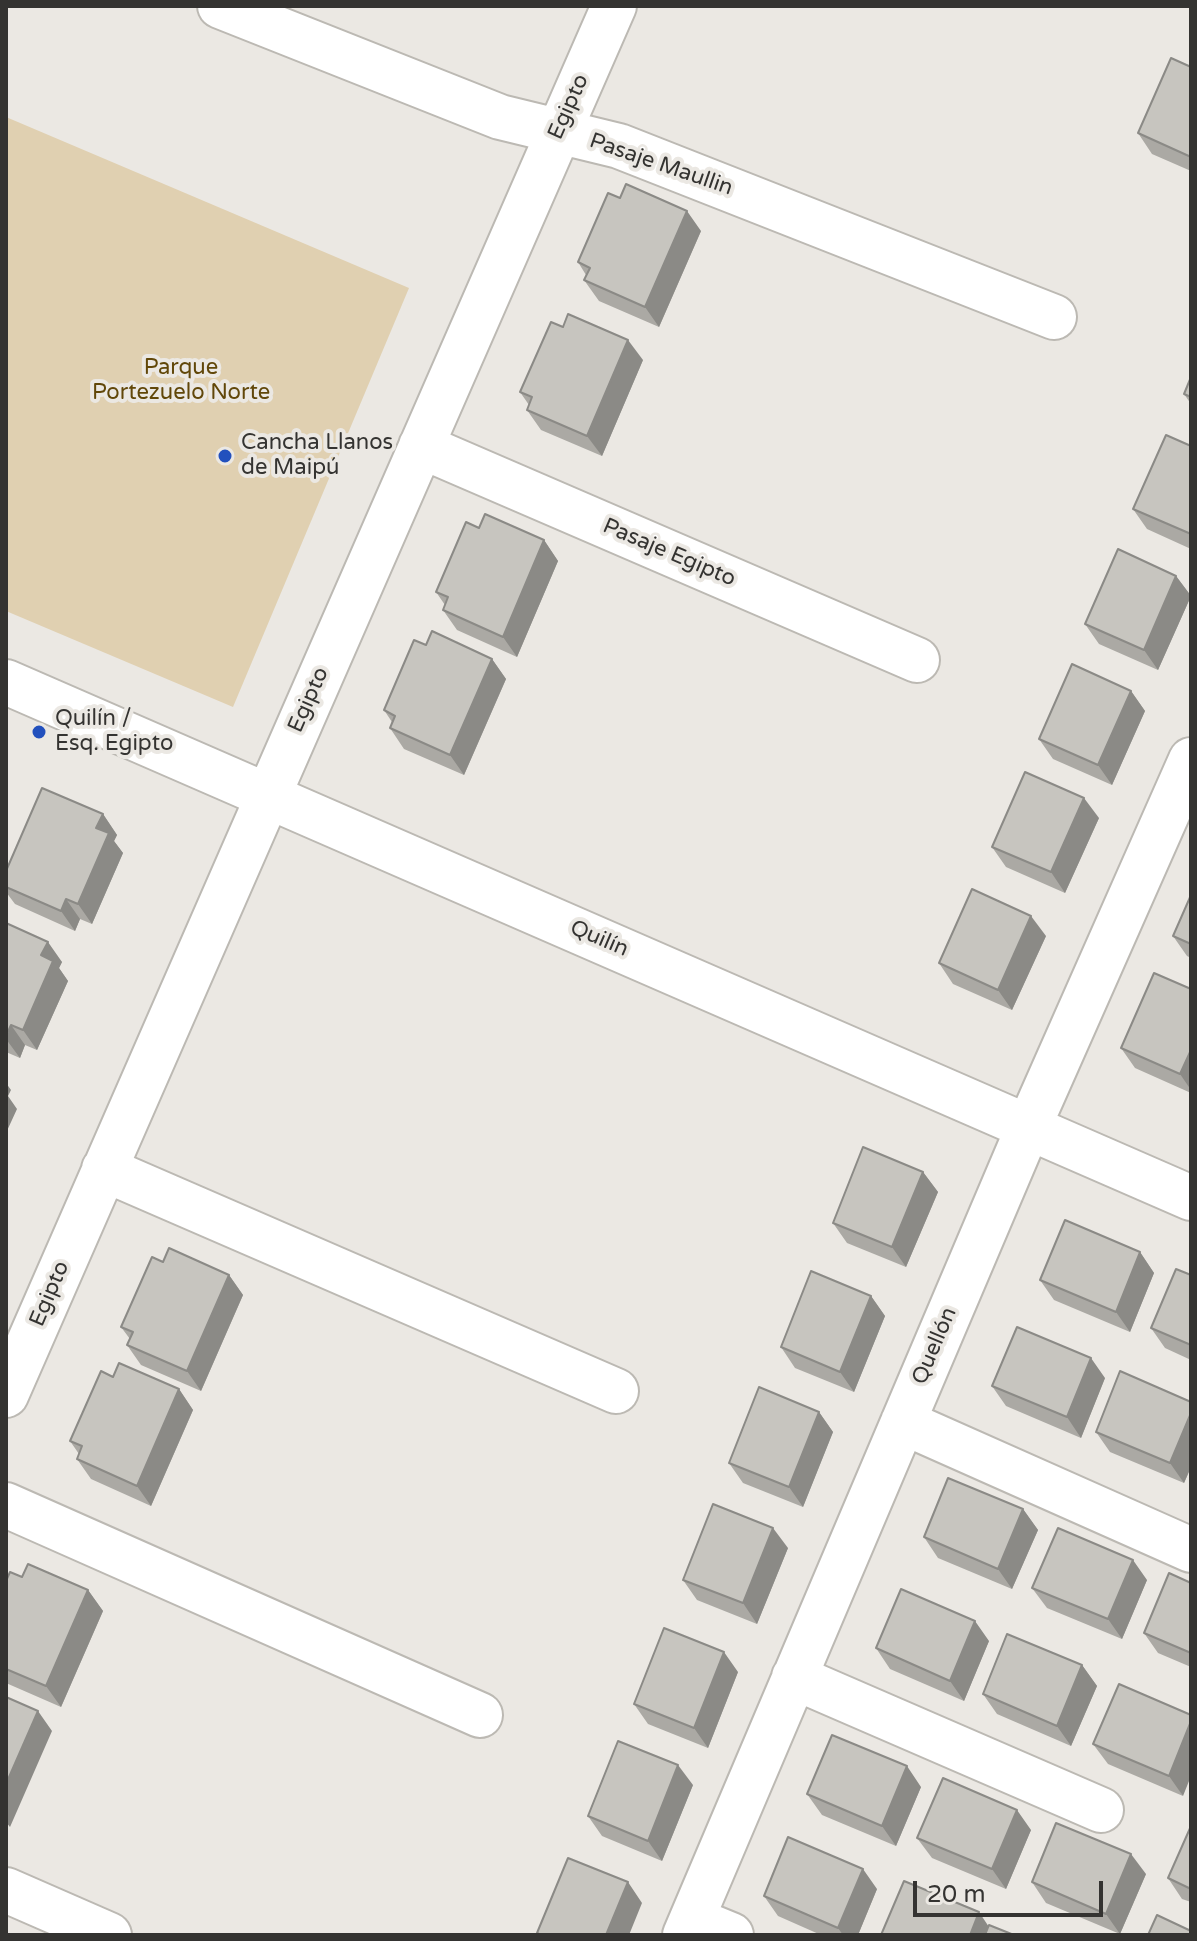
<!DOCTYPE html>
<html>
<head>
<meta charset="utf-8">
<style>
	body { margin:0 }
	#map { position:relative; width:1197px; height:1941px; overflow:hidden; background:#ebe8e3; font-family:"Varela Round",sans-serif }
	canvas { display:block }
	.frame { position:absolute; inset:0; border:8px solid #343331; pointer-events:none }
	.scale { position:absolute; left:913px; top:1881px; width:190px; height:36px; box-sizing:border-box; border:4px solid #343331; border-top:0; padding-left:10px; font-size:24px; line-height:28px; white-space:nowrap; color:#343331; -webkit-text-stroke:6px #ebe8e3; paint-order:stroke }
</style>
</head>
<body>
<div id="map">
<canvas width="1197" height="1941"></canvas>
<div class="frame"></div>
<div class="scale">20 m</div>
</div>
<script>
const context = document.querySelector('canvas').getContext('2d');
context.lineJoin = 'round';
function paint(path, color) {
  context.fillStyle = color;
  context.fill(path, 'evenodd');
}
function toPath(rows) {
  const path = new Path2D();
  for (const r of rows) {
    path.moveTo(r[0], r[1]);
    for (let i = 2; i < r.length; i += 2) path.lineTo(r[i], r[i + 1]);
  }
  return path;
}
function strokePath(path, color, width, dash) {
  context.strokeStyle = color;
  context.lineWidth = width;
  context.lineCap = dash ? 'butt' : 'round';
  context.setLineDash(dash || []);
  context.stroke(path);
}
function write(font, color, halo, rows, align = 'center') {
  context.font = font + ' "Varela Round",sans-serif';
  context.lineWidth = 8;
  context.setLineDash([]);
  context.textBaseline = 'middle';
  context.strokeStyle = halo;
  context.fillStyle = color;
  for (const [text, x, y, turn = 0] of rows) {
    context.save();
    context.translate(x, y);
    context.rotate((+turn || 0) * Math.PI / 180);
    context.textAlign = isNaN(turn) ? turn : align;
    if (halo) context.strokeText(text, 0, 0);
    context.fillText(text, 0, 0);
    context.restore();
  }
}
paint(toPath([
	[6,117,409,288,233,707,6,611]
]), '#e0d0b1');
const minor = toPath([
	[220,6,500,117,619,146,1054,317],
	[421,446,917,660],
	[6,682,1191,1198],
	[104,1169,616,1391],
	[6,1395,614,6],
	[903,1422,1191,1550],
	[6,1505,480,1715],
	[794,1677,1101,1810],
	[6,1890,109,1935],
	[692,1919,731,1935],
	[685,1935,1029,1126,1191,760]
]);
strokePath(minor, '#bcb9b3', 48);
strokePath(minor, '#fff', 44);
paint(toPath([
	[1191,67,1191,171,1152,154,1138,133],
	[701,231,659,327,599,301,584,280,586,275,578,262],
	[643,360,602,456,541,430,527,410,529,405,520,392],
	[1191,377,1191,404,1184,394],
	[1191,446,1191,549,1147,529,1133,509],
	[544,540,558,561,517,657,457,630,443,610,445,605,436,592],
	[1176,576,1191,596,1158,670,1099,644,1085,624],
	[426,645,492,659,506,679,464,775,404,749,390,728,392,722,384,710],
	[1131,691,1145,711,1112,785,1053,759,1039,739],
	[103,814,117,835,114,841,123,853,92,924,80,919,75,931,15,904,6,892,6,871],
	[1099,818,1065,893,1006,867,992,847],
	[1191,895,1191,958,1187,956,1173,936],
	[6,923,62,962,59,968,68,981,37,1050,25,1045,20,1058,6,1052],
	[1046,936,1012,1010,953,984,939,963],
	[1191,989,1191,1093,1135,1068,1121,1048],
	[923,1172,938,1192,906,1267,847,1243,833,1223],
	[1140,1252,1154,1273,1130,1332,1054,1300,1040,1280],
	[163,1262,229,1275,243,1295,201,1391,141,1365,127,1345,130,1339,121,1327],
	[1191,1275,1191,1360,1165,1348,1151,1328],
	[871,1296,885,1316,854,1392,795,1368,781,1347],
	[113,1377,179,1389,193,1410,151,1506,91,1479,77,1459,79,1454,70,1441],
	[1105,1378,1081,1438,1006,1406,992,1386],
	[1191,1402,1191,1467,1184,1483,1110,1452,1096,1432],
	[819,1412,833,1432,803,1507,743,1483,729,1463],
	[1023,1509,1038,1530,1012,1589,938,1558,924,1537],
	[788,1548,757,1624,697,1600,683,1580],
	[22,1577,88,1590,103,1611,61,1707,6,1683,6,1581],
	[1147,1580,1122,1639,1047,1608,1032,1588],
	[1191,1583,1191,1667,1158,1653,1144,1633],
	[989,1641,964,1701,890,1669,876,1648],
	[1082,1665,1097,1686,1071,1746,997,1714,983,1694],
	[738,1672,708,1748,648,1724,634,1704],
	[1119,1684,1183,1796,1108,1764,1093,1744],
	[693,1785,662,1861,602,1836,588,1816],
	[921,1787,896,1846,822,1815,807,1794],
	[1191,1826,1191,1902,1182,1899,1168,1878],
	[1031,1830,1006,1889,932,1858,917,1838],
	[1146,1874,1120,1934,1046,1903,1032,1882],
	[877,1889,858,1935,821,1935,778,1916,764,1896]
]), '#aba9a4');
paint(toPath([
	[687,211,701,231,659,327,645,307],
	[628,340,643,360,602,456,587,436],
	[544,540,558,561,517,657,503,637],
	[1176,576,1191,596,1158,670,1144,650],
	[492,659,506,679,464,775,450,755],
	[1131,691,1145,711,1112,785,1098,765],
	[1084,798,1099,818,1065,893,1051,872],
	[103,814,117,835,114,841,123,853,92,924,78,904,96,828],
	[66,899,80,919,75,931,61,911],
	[1031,916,1046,936,1012,1010,998,990],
	[48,942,62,962,59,968,68,981,37,1050,23,1030,41,955],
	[11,1025,25,1045,20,1058,6,1039],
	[1191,1050,1191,1090,1180,1074],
	[6,1083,11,1090,8,1096,17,1109,6,1133],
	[923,1172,938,1192,906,1267,892,1247],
	[1140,1252,1154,1273,1130,1332,1116,1312],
	[229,1275,243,1295,201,1391,187,1371],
	[871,1296,885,1316,854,1392,840,1372],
	[1091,1358,1105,1378,1081,1438,1067,1417],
	[179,1389,193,1410,151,1506,137,1486],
	[819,1412,833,1432,803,1507,789,1487],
	[1191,1413,1191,1467,1184,1483,1170,1463],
	[1023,1509,1038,1530,1012,1589,998,1569],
	[773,1528,788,1548,757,1624,743,1603],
	[1133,1560,1147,1580,1122,1639,1108,1619],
	[88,1590,103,1611,61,1707,46,1686],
	[975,1621,989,1641,964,1701,950,1681],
	[724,1652,738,1672,708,1748,694,1728],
	[1082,1665,1097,1686,1071,1746,1057,1726],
	[38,1711,52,1731,10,1827,6,1822,6,1784],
	[1191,1721,1191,1776,1183,1796,1169,1776],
	[678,1765,693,1785,662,1861,648,1841],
	[907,1766,921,1787,896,1846,882,1826],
	[1017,1810,1031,1830,1006,1889,992,1869],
	[1131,1854,1146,1874,1120,1934,1106,1914],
	[863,1869,877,1889,858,1935,843,1935,838,1928],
	[628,1882,642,1903,629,1935,606,1935],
	[979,1912,993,1933,992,1935,970,1935]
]), '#8b8a86');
const building = toPath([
	[1171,58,1191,67,1191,157,1138,133,1171,58],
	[626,184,687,211,645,307,584,280,590,268,578,262,608,193,620,198,626,184],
	[568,314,628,340,587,436,527,410,532,397,520,392,551,322,563,327,568,314],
	[1191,377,1191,397,1184,394,1191,377],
	[1166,435,1191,446,1191,534,1133,509,1166,435],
	[485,514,544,540,503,637,443,610,448,597,436,592,466,522,479,528,485,514],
	[1118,549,1176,576,1144,650,1085,624,1118,549],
	[432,631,492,659,450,755,390,728,395,716,384,710,414,640,426,645,432,631],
	[1072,664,1131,691,1098,765,1039,739,1072,664],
	[1025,772,1084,798,1051,872,992,847,1025,772],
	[42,788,103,814,96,828,109,833,78,904,66,899,61,911,6,887,6,871,42,788],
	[972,889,1031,916,998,990,939,963,972,889],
	[1191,895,1191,944,1173,936,1191,895],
	[6,923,48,942,41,955,53,961,23,1030,11,1025,6,1036,6,923],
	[1154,973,1191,989,1191,1050,1180,1074,1121,1048,1154,973],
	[863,1147,923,1172,892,1247,833,1223,863,1147],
	[1065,1220,1140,1252,1116,1312,1040,1280,1065,1220],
	[169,1248,229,1275,187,1371,127,1345,133,1332,121,1327,152,1257,163,1262,169,1248],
	[1176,1269,1191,1275,1191,1345,1151,1328,1176,1269],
	[811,1271,871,1296,840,1372,781,1347,811,1271],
	[1017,1327,1091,1358,1067,1417,992,1386,1017,1327],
	[119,1363,179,1389,137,1486,77,1459,82,1446,70,1441,101,1371,113,1377,119,1363],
	[1120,1371,1191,1402,1191,1413,1170,1463,1096,1432,1120,1371],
	[759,1387,819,1412,789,1487,729,1463,759,1387],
	[948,1478,1023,1509,998,1569,924,1537,948,1478],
	[713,1504,773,1528,743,1603,683,1580,713,1504],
	[1058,1528,1133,1560,1108,1619,1032,1588,1058,1528],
	[28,1564,88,1590,46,1686,6,1669,6,1581,10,1572,22,1577,28,1564],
	[1169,1573,1191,1583,1191,1653,1144,1633,1169,1573],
	[901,1589,975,1621,950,1681,876,1648,901,1589],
	[664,1628,724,1652,694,1728,634,1704,664,1628],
	[1007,1634,1082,1665,1057,1726,983,1694,1007,1634],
	[1119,1684,1191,1715,1191,1721,1169,1776,1093,1744,1119,1684],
	[6,1697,38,1711,6,1784,6,1697],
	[832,1735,907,1766,882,1826,807,1794,832,1735],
	[618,1741,678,1765,648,1841,588,1816,618,1741],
	[943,1778,1017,1810,992,1869,917,1838,943,1778],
	[1056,1823,1131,1854,1106,1914,1032,1882,1056,1823],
	[1191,1826,1191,1889,1168,1878,1191,1826],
	[788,1837,863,1869,838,1928,764,1896,788,1837],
	[568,1858,628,1882,606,1935,541,1935,537,1933,568,1858],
	[904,1881,979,1912,970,1935,881,1935,904,1881],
	[1157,1915,1191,1931,1191,1935,1148,1935,1157,1915],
	[989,1925,1014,1935,985,1935,989,1925]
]);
paint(building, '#c7c5bf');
strokePath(building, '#8b8a86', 2);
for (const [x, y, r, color] of [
	[225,456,8,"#2250bd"],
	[39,732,8,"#2250bd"]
]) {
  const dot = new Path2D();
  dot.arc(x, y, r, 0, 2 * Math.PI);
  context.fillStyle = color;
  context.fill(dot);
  strokePath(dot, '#ebe8e3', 3);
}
write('22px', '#343331', '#ebe8e3', [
	["Egipto",569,107,-66],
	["Pasaje Maullin",661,165,19],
	["Pasaje Egipto",669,553,23],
	["Egipto",309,700,-66],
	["Quilín",599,939,23],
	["Egipto",50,1294,-67],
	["Quellón",935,1346,-67]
]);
write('22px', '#614709', '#ebe8e3', [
	["Parque",181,368],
	["Portezuelo Norte",181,393]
]);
write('22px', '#343331', '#ebe8e3', [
	["Cancha Llanos",241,443],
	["de Maipú",241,468],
	["Quilín /",55,719],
	["Esq. Egipto",55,744]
], 'left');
</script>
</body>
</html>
